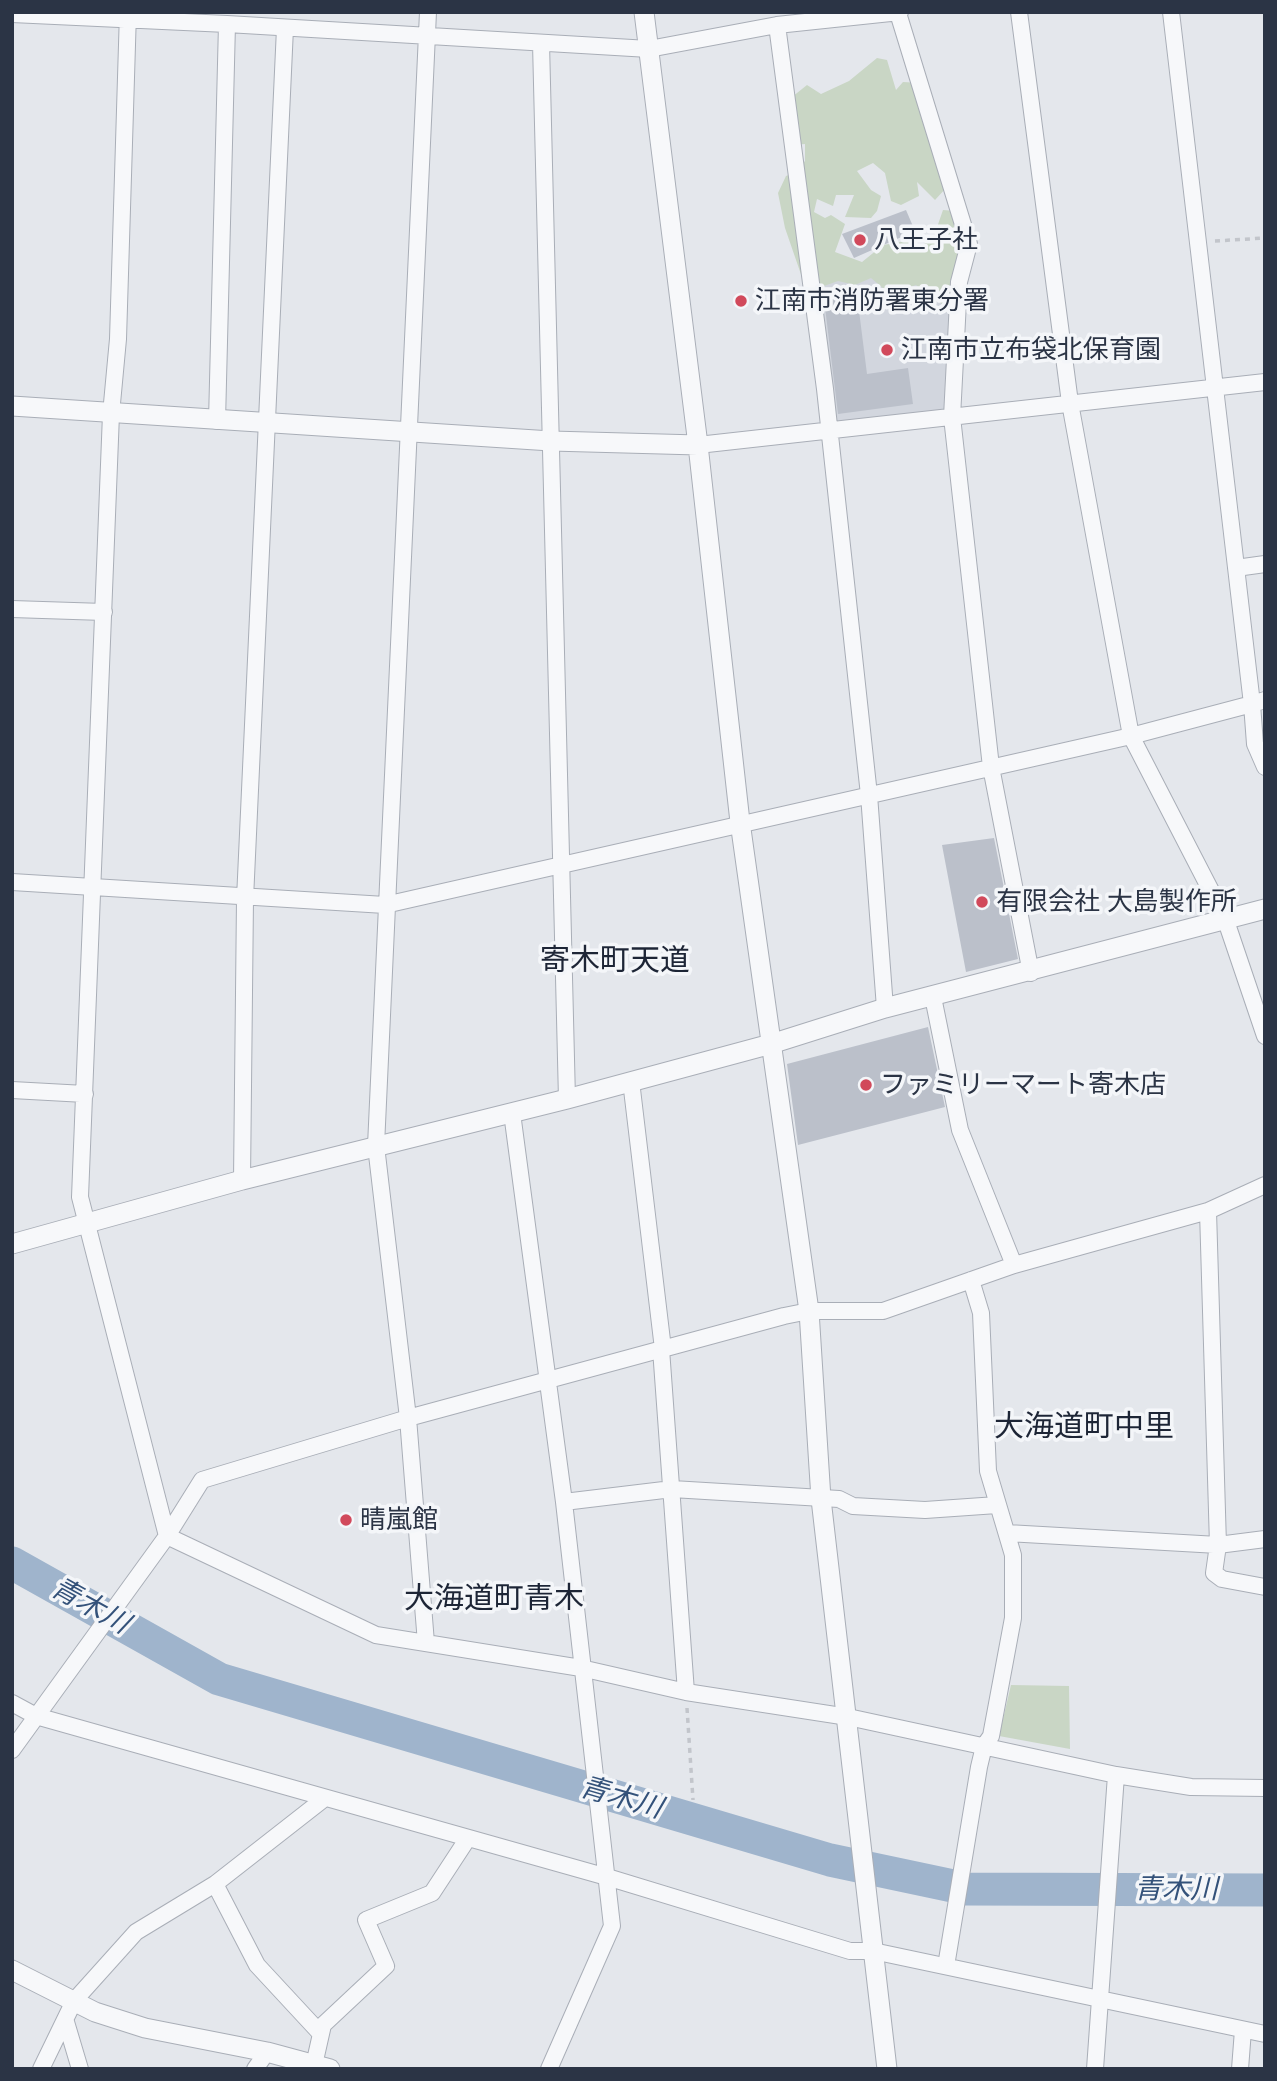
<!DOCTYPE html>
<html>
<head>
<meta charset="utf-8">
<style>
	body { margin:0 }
	#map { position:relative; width:1277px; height:2081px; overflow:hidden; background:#e4e7ec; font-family:Mulish,sans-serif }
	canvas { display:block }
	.frame { position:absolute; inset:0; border:14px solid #2b3445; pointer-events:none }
</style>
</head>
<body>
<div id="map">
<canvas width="1277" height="2081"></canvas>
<div class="frame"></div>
</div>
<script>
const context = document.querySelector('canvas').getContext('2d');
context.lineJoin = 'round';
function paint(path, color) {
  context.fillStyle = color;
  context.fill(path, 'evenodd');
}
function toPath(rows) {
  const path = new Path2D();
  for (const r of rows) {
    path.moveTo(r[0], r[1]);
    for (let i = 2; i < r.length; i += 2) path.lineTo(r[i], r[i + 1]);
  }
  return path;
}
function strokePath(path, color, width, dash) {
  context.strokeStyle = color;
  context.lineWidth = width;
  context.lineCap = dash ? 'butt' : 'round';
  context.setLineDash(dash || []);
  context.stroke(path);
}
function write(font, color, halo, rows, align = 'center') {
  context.font = font + ' Mulish,"Noto Sans JP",sans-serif';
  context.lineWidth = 7;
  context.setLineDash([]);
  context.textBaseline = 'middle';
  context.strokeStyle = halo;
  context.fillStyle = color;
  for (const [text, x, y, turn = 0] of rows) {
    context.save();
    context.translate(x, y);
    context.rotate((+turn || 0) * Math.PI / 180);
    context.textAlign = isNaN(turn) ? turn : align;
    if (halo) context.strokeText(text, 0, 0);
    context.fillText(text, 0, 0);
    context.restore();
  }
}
paint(toPath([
	[964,262,952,417,827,431,810,280]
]), '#d2d6de');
paint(toPath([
	[877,58,887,60,896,90,903,82,920,83,946,188,935,200,917,182,919,196,901,205,891,201,885,173,873,163,857,171,871,190,881,196,877,211,871,218,845,217,854,195,836,195,833,206,817,199,814,212,825,218,831,215,845,224,835,252,862,262,883,245,912,240,919,248,934,236,943,210,955,211,961,241,959,282,942,304,916,285,890,294,871,278,855,285,838,281,824,286,812,296,805,286,785,228,778,193,786,176,796,172,805,161,805,144,793,145,787,101,807,85,821,94,849,81],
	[1011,1685,1069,1686,1070,1749,999,1736]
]), '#c9d6c5');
strokePath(toPath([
	[12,1563,219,1679,830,1860,967,1889,1265,1890]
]), '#9fb4cc', 33);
paint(toPath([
	[906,210,915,231,854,258,842,234],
	[856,287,867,374,908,368,913,404,838,414,823,291],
	[994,838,1018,959,966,972,942,845],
	[928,1027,945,1107,798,1145,787,1064]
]), '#bbc0ca');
const minor = toPath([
	[128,12,118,339,111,414,80,1197,167,1536,376,1635,581,1668,686,1692,848,1717,1116,1775,1191,1787,1265,1788],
	[1019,12,1070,403,1131,736,1225,918,1265,1036],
	[898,13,969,244,959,282,952,417,991,767,1031,973],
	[12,14,227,24,649,49,777,25,900,12],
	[777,25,825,389,869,795,885,1008],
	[541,43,567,1099],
	[217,421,227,24],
	[698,445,1265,382],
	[1236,568,1265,564],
	[12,609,104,612],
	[1265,700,1252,704,1255,744,1265,767],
	[12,882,385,905,1131,736,1252,704,1171,12],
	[933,997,960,1130,1014,1265],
	[631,1081,663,1349],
	[12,1090,85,1094],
	[512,1113,564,1502,612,1926,549,2069],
	[242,1180,245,899,285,28],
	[1208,1211,1218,1545,1214,1573,1222,1579,1265,1587],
	[661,1349,686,1692],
	[564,1502,672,1489,839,1499,853,1506,925,1510,997,1505],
	[1007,1533,1218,1545,1265,1539],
	[426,1643,408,1418,376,1146,428,12],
	[12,1703,36,1716,607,1877,850,1951,873,1951,1265,2034],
	[12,1750,167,1536,202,1480,408,1418,784,1316,809,1311,883,1311,1014,1265,1208,1211,1265,1185],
	[215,1884,257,1965,321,2034],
	[946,1966,979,1767,984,1746,991,1736,1013,1618,1013,1555,988,1471,981,1313,971,1280],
	[66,2022,80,2069],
	[314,2065,323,2025,386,1966,366,1920,432,1893,468,1838],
	[41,2069,74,2001,136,1932,215,1884,325,1798],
	[255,2069,267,2052],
	[1095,2069,1116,1775],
	[1240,2069,1243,2030]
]);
const tertiary = toPath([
	[644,12,698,445,740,822,809,1311,821,1499,887,2069],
	[12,406,551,441,698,445],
	[12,1244,242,1180,567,1099,771,1044,885,1008,1265,909],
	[12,1970,95,2012,145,2028,267,2052,330,2069]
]);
strokePath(minor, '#a9aeb7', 18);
strokePath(tertiary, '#a9aeb7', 21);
strokePath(toPath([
	[1215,241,1265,238],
	[687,1708,693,1800]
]), '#c2c5cb', 3.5, [5, 5]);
strokePath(minor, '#f7f8fa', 16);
strokePath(tertiary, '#f7f8fa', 19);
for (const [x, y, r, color] of [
	[860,240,7,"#d1495b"],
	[741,301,7,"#d1495b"],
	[887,350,7,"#d1495b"],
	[982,902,7,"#d1495b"],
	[866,1085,7,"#d1495b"],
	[346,1520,7,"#d1495b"]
]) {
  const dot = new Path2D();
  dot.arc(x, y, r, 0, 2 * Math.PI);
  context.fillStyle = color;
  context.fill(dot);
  strokePath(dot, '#f4f6f9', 2.5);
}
write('26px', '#2b3445', '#f4f6f9', [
	["八王子社",874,240],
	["江南市消防署東分署",755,301],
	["江南市立布袋北保育園",901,350],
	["有限会社 大島製作所",996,902],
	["ファミリーマート寄木店",880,1085],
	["晴嵐館",360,1520]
], 'left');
write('italic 28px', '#34527a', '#f4f6f9', [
	["青木川",90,1606,29],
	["青木川",621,1798,16],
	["青木川",1176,1890]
]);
write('30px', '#1d2536', '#f4f6f9', [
	["寄木町天道",615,961],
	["大海道町中里",1084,1427],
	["大海道町青木",494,1599]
]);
</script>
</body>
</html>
